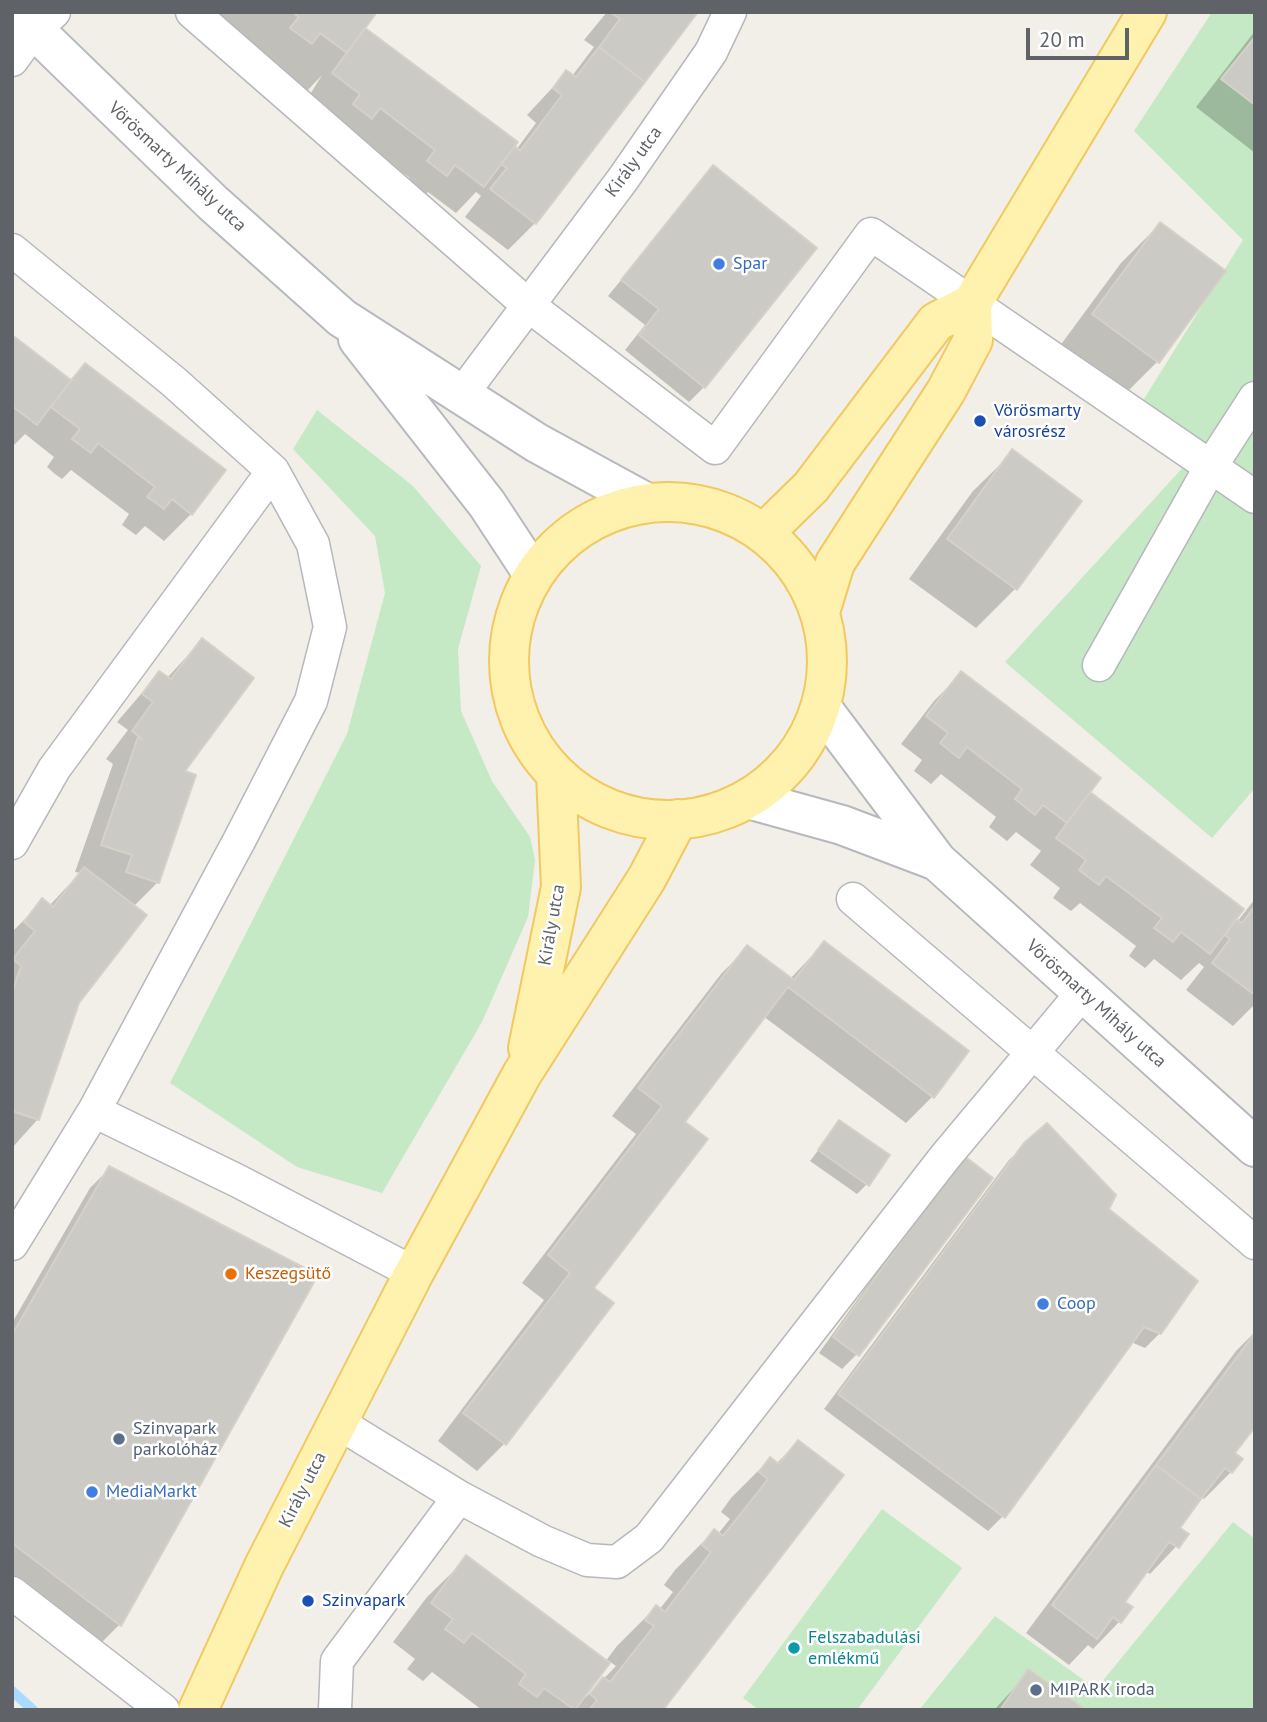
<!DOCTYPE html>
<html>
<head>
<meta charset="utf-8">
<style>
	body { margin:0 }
	#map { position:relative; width:1267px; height:1722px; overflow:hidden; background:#f1efe8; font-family:"PT Sans",sans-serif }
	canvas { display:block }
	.frame { position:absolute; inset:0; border:14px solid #5f6368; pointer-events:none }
	.scale { position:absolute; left:1026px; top:28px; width:103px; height:32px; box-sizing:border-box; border:4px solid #5f6368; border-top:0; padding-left:9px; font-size:21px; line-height:24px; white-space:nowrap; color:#5f6368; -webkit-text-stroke:5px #fff; paint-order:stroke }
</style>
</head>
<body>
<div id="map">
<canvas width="1267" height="1722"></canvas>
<div class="frame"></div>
<div class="scale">20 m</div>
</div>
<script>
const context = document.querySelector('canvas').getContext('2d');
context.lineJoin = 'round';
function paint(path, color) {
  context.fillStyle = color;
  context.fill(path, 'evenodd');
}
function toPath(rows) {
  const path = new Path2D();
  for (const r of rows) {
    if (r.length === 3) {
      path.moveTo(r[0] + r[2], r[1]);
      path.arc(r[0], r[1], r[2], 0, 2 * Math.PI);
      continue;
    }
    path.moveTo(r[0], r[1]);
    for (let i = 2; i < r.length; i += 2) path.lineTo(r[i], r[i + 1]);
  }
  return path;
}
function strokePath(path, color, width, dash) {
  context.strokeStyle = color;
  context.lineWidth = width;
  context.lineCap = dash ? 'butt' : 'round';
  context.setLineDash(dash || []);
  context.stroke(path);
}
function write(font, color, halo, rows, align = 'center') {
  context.font = font + ' "PT Sans",sans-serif';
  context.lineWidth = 5;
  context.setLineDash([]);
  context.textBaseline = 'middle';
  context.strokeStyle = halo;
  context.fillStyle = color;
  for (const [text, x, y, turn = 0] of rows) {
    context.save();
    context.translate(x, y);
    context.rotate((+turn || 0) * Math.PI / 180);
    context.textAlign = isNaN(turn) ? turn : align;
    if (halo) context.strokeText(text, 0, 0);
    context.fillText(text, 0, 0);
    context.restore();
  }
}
paint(toPath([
	[1212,12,1255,12,1255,788,1212,838,1005,662,1187,463,1139,407,1243,240,1134,131],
	[317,410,413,486,481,566,458,649,461,711,492,781,530,837,535,860,528,917,482,1022,382,1193,297,1167,170,1083,347,734,385,593,375,536,293,449],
	[882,1509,962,1568,857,1710,759,1710,743,1698],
	[1233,1522,1255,1539,1255,1710,919,1710,995,1616,1096,1689]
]), '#c5e8c5');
paint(toPath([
	[180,12,375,12,363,29,516,150,536,123,527,115,567,72,572,76,594,47,584,40,607,12,695,12,535,223,508,250,465,217,481,196,476,192,456,213,428,192,418,202,401,189,410,178,306,101,322,75,307,91,281,72],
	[1255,31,1255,153,1196,107],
	[713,168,704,387,689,402,625,350,645,325,608,296],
	[1160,224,1224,271,1157,362,1118,401,1054,354,1121,263],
	[12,337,69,381,85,365,191,514,164,541,145,526,136,535,122,525,129,514,71,470,62,479,55,474,47,467,54,457,25,434,12,447],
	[1013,452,1080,501,1015,589,976,628,909,579,973,491],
	[202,640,182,772,158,882,133,907,77,1002,38,1119,12,1148,12,932,43,901,49,906,80,873,75,872,113,764,106,759,128,730,117,722,159,673,167,678],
	[961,674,1088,792,1234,920,1237,922,1255,899,1255,1004,1233,1026,1186,990,1204,967,1199,963,1181,980,1154,959,1145,968,1129,956,1136,946,1080,903,1071,911,1053,898,1060,888,1030,865,1041,851,1016,832,1007,841,989,827,996,817,941,774,931,784,914,771,922,760,901,744,934,701],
	[824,943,933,1096,906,1123,763,1016,682,1122,592,1288,612,1303,504,1444,477,1471,438,1441,544,1300,522,1283,636,1134,612,1116,721,974,748,947,790,979],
	[840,1122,867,1184,857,1194,810,1161],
	[1025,1145,1107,1210,1160,1333,1145,1348,1131,1342,1003,1516,988,1531,824,1409,1009,1160],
	[110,1168,316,1276,119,1625,100,1644,12,1576,12,1323,90,1188],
	[949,1172,857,1354,842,1369,819,1353],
	[1255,1332,1255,1424,1233,1454,1231,1472,1204,1499,1201,1497,1177,1528,1187,1535,1150,1574,1147,1572,1122,1602,1119,1622,1093,1649,1088,1645,1069,1665,1026,1633,1236,1351],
	[798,1442,661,1710,482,1710,432,1672,423,1681,407,1669,415,1659,393,1642,427,1597,467,1558,605,1662,617,1646,656,1607,659,1610,673,1592,664,1585,675,1570,714,1531,718,1534,730,1519,721,1512,731,1498,770,1459,776,1464],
	[609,1661,616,1666,585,1698,583,1696],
	[1029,1672,1083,1710,994,1710]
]), '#0003');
strokePath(toPath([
	[12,1691,33,1710]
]), '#aadaff', 10);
const building = toPath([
	[292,12,377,12,347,53,320,33,312,44,290,28,299,17,292,12],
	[610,12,698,12,645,82,599,47,620,19,610,12],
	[365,28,518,142,484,187,455,165,447,176,427,161,435,150,380,108,372,119,353,104,360,94,332,73,365,28],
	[1255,37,1255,105,1221,79,1255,37],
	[599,47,645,82,536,224,490,189,507,168,501,164,515,146,520,151,562,95,553,88,566,70,576,77,599,47],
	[713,165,817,248,705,388,639,335,659,309,621,280,713,165],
	[1160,222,1226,271,1159,363,1092,314,1160,222],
	[12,335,71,380,37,425,12,406,12,335],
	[85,363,226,470,192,515,172,499,164,509,156,503,147,497,155,487,98,443,91,453,72,439,80,429,51,407,85,363],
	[1012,449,1082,501,1017,590,947,539,1012,449],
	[202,638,254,678,185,771,196,775,159,883,126,872,132,855,101,845,138,737,142,739,132,731,153,702,142,694,159,671,171,679,202,638],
	[961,671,1101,778,1067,823,1043,805,1035,815,1015,799,1022,789,967,747,959,758,940,743,948,733,926,716,961,671],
	[1090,792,1244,909,1210,954,1181,932,1173,942,1154,928,1162,918,1106,876,1099,885,1079,870,1086,860,1056,838,1090,792],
	[84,867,147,915,79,1003,39,1120,12,1111,12,993,21,966,13,959,35,931,24,922,42,898,53,907,84,867],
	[1255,906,1255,995,1212,963,1230,939,1225,935,1236,919,1242,923,1255,906],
	[824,941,969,1051,934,1098,788,987,685,1122,708,1139,594,1288,614,1303,506,1445,463,1413,570,1273,548,1255,662,1106,638,1088,747,945,794,980,824,941],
	[839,1120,890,1155,869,1186,818,1150,839,1120],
	[1047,1123,1116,1195,1109,1209,1198,1281,1161,1334,1144,1327,1005,1518,838,1394,1024,1143,1047,1123],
	[963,1155,993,1178,859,1356,833,1337,963,1155],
	[109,1166,318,1275,121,1626,12,1543,12,1335,109,1166],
	[1255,1333,1255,1427,1235,1453,1243,1459,1232,1473,1225,1468,1201,1499,1156,1465,1255,1333],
	[798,1440,844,1475,663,1710,589,1710,597,1700,590,1694,603,1677,610,1682,654,1626,645,1620,656,1605,665,1612,711,1552,702,1545,714,1529,723,1536,768,1479,759,1472,770,1457,779,1464,798,1440],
	[1156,1465,1201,1499,1180,1528,1189,1534,1179,1548,1169,1542,1125,1602,1133,1607,1121,1623,1113,1617,1097,1639,1052,1605,1156,1465],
	[466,1555,610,1663,575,1710,544,1688,537,1697,519,1684,526,1674,472,1633,464,1643,445,1629,453,1619,431,1603,466,1555],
	[1028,1669,1086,1710,1000,1710,1028,1669]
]);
paint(building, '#cccac5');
strokePath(building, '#d6d1c6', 2);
const minor = toPath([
	[192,12,528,305,715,448,871,234,1255,497],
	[12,60,33,31,54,12],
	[12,250,174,382,273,471,313,544,330,627,311,701,240,839,94,1111,12,1244],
	[462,394,623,179,711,52,730,12],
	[1099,665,1211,466,1255,398],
	[12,843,54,769,273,471],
	[853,899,1255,1243],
	[94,1111,238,1181,414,1273],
	[337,1422,459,1497,542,1541,587,1560,617,1562,649,1538,945,1157,1083,992],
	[12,1593,163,1710],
	[335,1710,337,1661,459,1497]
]);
const tertiary = toPath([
	[821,707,937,861,1255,1147],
	[748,799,842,825,937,861]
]);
const secondary = toPath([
	[16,12,213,203,342,318,537,443,645,502],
	[358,339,487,504,533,574]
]);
const primary = toPath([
	[668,661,159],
	[764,533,811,487,936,322,972,303,1147,12],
	[820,612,835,563,946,391,973,340,972,303],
	[528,1048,561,887,556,774],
	[198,1710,264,1566,414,1273,522,1074,647,878,678,819]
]);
strokePath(minor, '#b5b8bc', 35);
strokePath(tertiary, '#b5b8bc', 42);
strokePath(secondary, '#b6babf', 42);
strokePath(primary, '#f2c960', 42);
strokePath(minor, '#fff', 32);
strokePath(tertiary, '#fff', 38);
strokePath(secondary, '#fff', 38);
strokePath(primary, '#fff2af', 38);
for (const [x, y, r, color] of [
	[719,264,7,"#3f7fe0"],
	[980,421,7,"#1a4fb4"],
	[231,1274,7,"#e8710a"],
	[1043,1304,7,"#3f7fe0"],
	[119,1439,7,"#5c6f8a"],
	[92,1492,7,"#3f7fe0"],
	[308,1601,7,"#1a4fb4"],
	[794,1648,7,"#0f9aa8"],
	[1036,1690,7,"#5c6f8a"]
]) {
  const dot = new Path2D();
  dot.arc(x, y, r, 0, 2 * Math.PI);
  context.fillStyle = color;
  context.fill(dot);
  strokePath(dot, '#fff', 2.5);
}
write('18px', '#5f6368', '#fff', [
	["Király utca",634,162,-54],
	["Vörösmarty Mihály utca",177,167,43],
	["Király utca",552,925,-80],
	["Vörösmarty Mihály utca",1096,1004,42],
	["Király utca",303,1490,-63]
]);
write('18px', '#366cbe', '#fff', [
	["Spar",733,264],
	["Coop",1057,1304],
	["MediaMarkt",106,1492]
], 'left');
write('18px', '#164399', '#fff', [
	["Vörösmarty",994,411],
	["városrész",994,432],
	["Szinvapark",322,1601]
], 'left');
write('18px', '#c56008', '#fff', [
	["Keszegsütő",245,1274]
], 'left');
write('18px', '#4e5e75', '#fff', [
	["Szinvapark",133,1429],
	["parkolóház",133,1450],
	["MIPARK iroda",1050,1690]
], 'left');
write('18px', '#0d838f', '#fff', [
	["Felszabadulási",808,1638],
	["emlékmű",808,1659]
], 'left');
</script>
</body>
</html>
